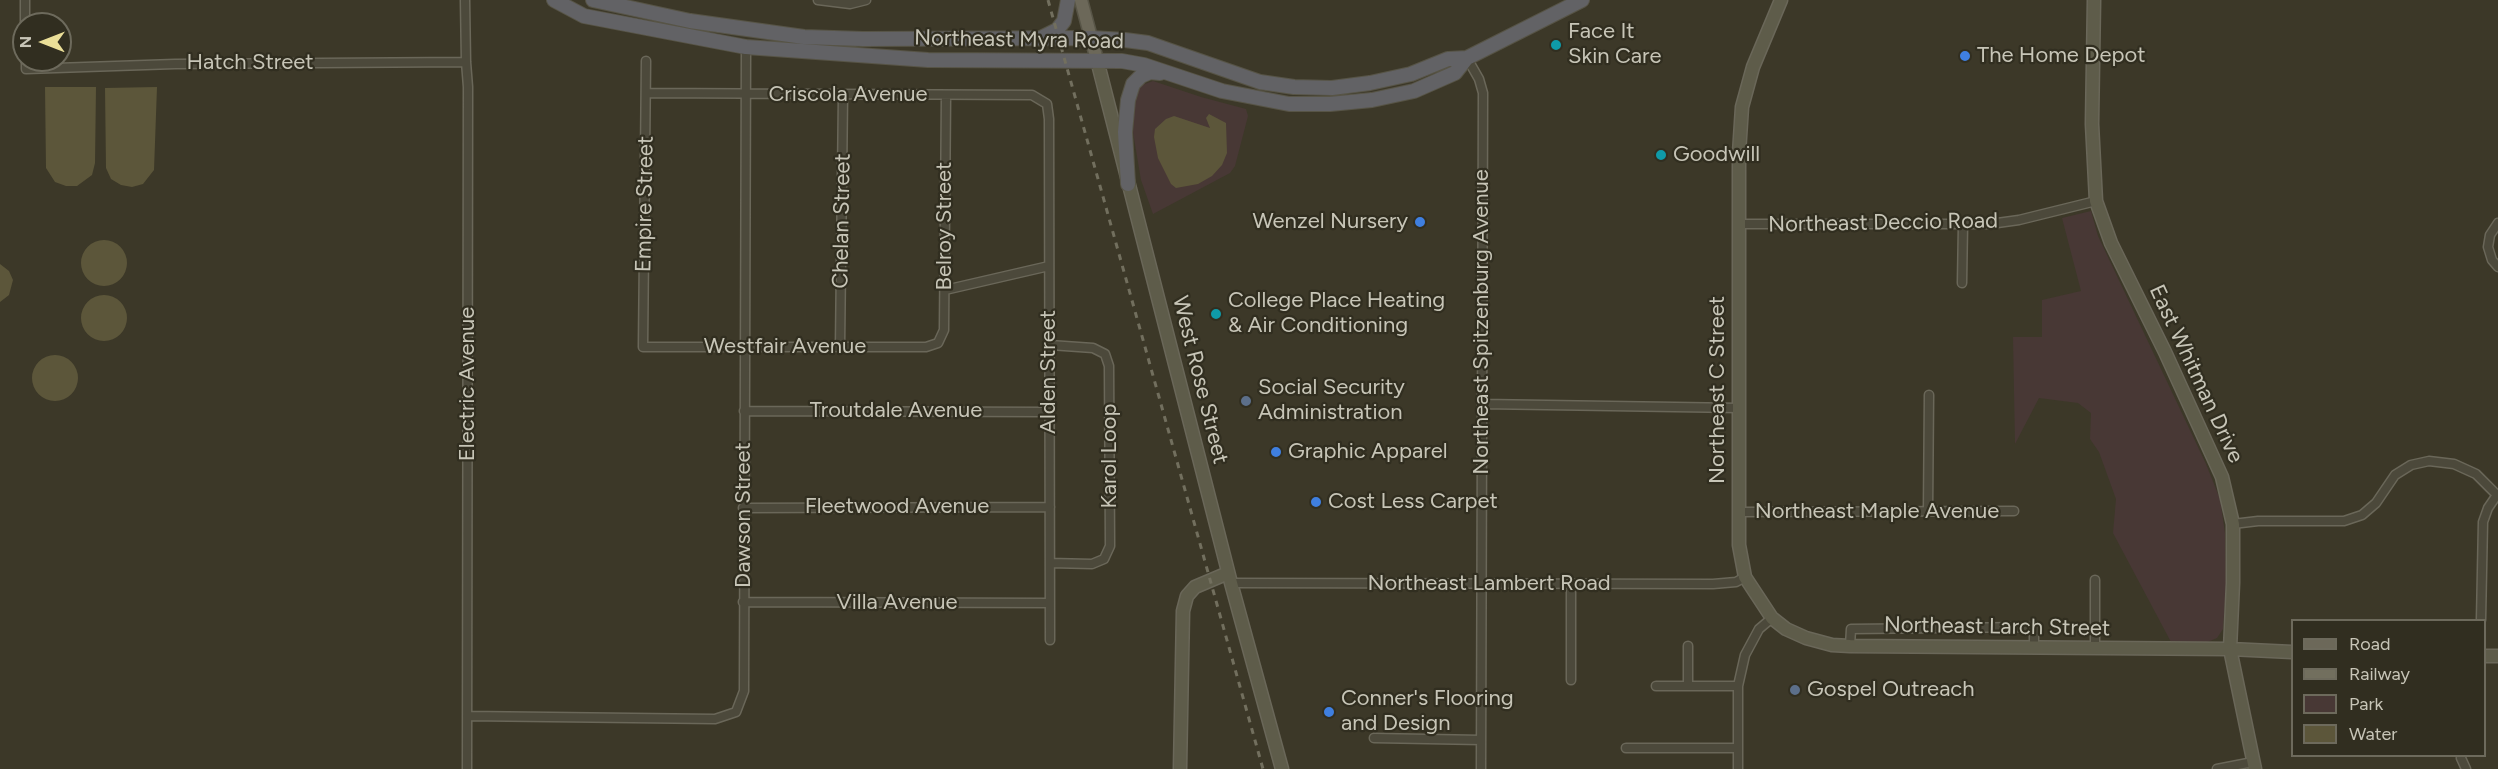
<!DOCTYPE html>
<html>
<head>
<meta charset="utf-8">
<style>
	body { margin:0 }
	#map { position:relative; width:2498px; height:769px; overflow:hidden; background:#3c3828; font-family:Figtree,sans-serif }
	canvas { display:block }
	.legend { position:absolute; left:2291px; top:619px; width:195px; height:138px; box-sizing:border-box; background:#312e20; border:2px solid #6d6a5c; margin:0; padding:8px 10px; list-style:none; font-size:18px; color:#c7c5b7 }
	.legend li { display:flex; align-items:center; gap:12px; height:30px }
	.legend b { width:30px; border:2px solid #6d6a5c }
	.north { position:absolute; left:12px; top:12px; width:60px; height:60px; box-sizing:border-box; background:#312e20; border:2px solid #6d6a5c; border-radius:50%; rotate:270deg; font-size:16px; font-weight:700; line-height:24px; text-align:center; color:#c7c5b7 }
	.north::after { content:''; display:block; margin:auto; width:21px; height:27px; background:#ebdf98; clip-path:polygon(50% 0,100% 100%,50% 72%,0 100%) }
</style>
</head>
<body>
<div id="map">
<canvas width="2498" height="769"></canvas>
<ul class="legend">
<li><b style="height:8px;background:#6c6859"></b>Road</li>
<li><b style="height:8px;background:#726f5e"></b>Railway</li>
<li><b style="height:16px;background:#483835"></b>Park</li>
<li><b style="height:16px;background:#5c563a"></b>Water</li>
</ul>
<div class="north">N</div>
</div>
<script>
const context = document.querySelector('canvas').getContext('2d');
context.lineJoin = 'round';
function paint(path, color) {
  context.fillStyle = color;
  context.fill(path, 'evenodd');
}
function toPath(rows) {
  const path = new Path2D();
  for (const r of rows) {
    if (r.length === 3) {
      path.moveTo(r[0] + r[2], r[1]);
      path.arc(r[0], r[1], r[2], 0, 2 * Math.PI);
      continue;
    }
    path.moveTo(r[0], r[1]);
    for (let i = 2; i < r.length; i += 2) path.lineTo(r[i], r[i + 1]);
  }
  return path;
}
function strokePath(path, color, width, dash) {
  context.strokeStyle = color;
  context.lineWidth = width;
  context.lineCap = dash ? 'butt' : 'round';
  context.setLineDash(dash || []);
  context.stroke(path);
}
function write(font, color, halo, rows, align = 'center') {
  context.font = font + ' Figtree,sans-serif';
  context.lineWidth = 4.5;
  context.setLineDash([]);
  context.textBaseline = 'middle';
  context.strokeStyle = halo;
  context.fillStyle = color;
  for (const [text, x, y, turn = 0] of rows) {
    context.save();
    context.translate(x, y);
    context.rotate((+turn || 0) * Math.PI / 180);
    context.textAlign = isNaN(turn) ? turn : align;
    if (halo) context.strokeText(text, 0, 0);
    context.fillText(text, 0, 0);
    context.restore();
  }
}
paint(toPath([
	[1153,81,1201,97,1246,109,1248,116,1235,166,1230,173,1153,214,1141,180,1133,132,1135,98,1138,89,1142,85],
	[2091,211,2098,236,2206,464,2220,499,2225,533,2226,587,2223,629,2217,638,2205,643,2171,642,2113,533,2116,499,2099,452,2090,439,2091,413,2078,403,2039,398,2015,444,2013,337,2042,337,2042,300,2081,291,2062,218]
]), '#483835');
paint(toPath([
	[45,87,96,87,95,163,92,175,77,186,66,186,55,182,46,168],
	[157,87,154,170,143,184,132,187,121,185,111,179,106,168,105,88],
	[1209,114,1226,123,1227,153,1222,165,1212,176,1198,184,1176,188,1171,184,1158,158,1154,137,1155,129,1166,119,1174,116,1210,128,1206,118],
	[104,263,23],
	[0,264,9,271,13,280,9,295,0,302],
	[104,318,23],
	[55,378,23]
]), '#5c563a');
const minor = toPath([
	[25,0,25,24],
	[465,0,466,62,468,87,467,769],
	[818,0,850,4,866,0],
	[1467,58,1479,79,1483,93,1481,769],
	[26,60,26,69,175,64,466,62],
	[646,61,643,347,926,347,938,343,944,330,946,95],
	[647,93,1032,95,1047,104,1049,119,1050,640],
	[2498,223,2490,235,2488,247,2492,260,2498,267],
	[1739,224,1990,224,2019,220,2096,201],
	[1962,283,1963,225],
	[945,290,1049,266],
	[1050,345,1093,348,1105,354,1109,366,1110,546,1104,559,1092,564,1050,563],
	[840,347,843,95],
	[1482,404,1739,408],
	[744,411,1049,412],
	[743,508,1050,507],
	[1928,511,1929,395],
	[1739,512,2014,511],
	[2233,524,2258,521,2344,521,2362,515,2376,503,2395,475,2411,465,2429,461,2454,464,2476,474,2498,496],
	[1231,583,1713,584,1736,582,1745,577],
	[1571,585,1571,680],
	[743,602,1050,603],
	[2481,620,2483,522,2488,508,2497,495],
	[1688,646,1688,686],
	[1850,646,1851,629,2034,627,2034,649],
	[2095,649,2095,580],
	[1656,686,1738,686],
	[467,716,715,719,736,712,744,691,746,47],
	[1374,738,1481,740],
	[1626,748,1738,748],
	[2461,758,2466,769],
	[1738,769,1738,686,1745,655,1759,629,1772,618],
	[2217,769,2253,762]
]);
const secondary = toPath([
	[1781,0,1753,67,1742,107,1739,153,1739,545,1745,577,1772,618,1786,629,1806,638,1832,645,1850,646,2230,649,2292,652],
	[2094,0,2092,124,2096,201,2111,243,2165,352,2222,477,2233,524,2233,583,2230,649,2255,769],
	[1097,60,1231,583,1282,769],
	[2484,656,2498,656],
	[1180,769,1183,611,1187,596,1195,587,1228,573]
]);
const primary = toPath([
	[1081,0,1097,60]
]);
const trunk = toPath([
	[554,0,584,16,746,47,928,60,1122,61,1144,65,1222,91,1289,104,1330,104,1372,100,1414,91,1455,73,1467,58],
	[593,0,690,21,804,37,863,39,1091,38,1125,40,1148,43,1260,82,1294,87,1332,88,1370,83,1411,74,1448,59,1467,58,1582,0],
	[1043,37,1057,30,1064,21,1068,0],
	[1128,184,1125,132,1128,100,1133,84,1141,76,1150,72,1160,73]
]);
strokePath(minor, '#6a6759', 11);
strokePath(secondary, '#6a6759', 15);
strokePath(primary, '#585547', 15);
strokePath(trunk, '#575446', 16);
strokePath(minor, '#4c493b', 8);
strokePath(secondary, '#5e5c4a', 12);
strokePath(primary, '#6c6859', 12);
strokePath(trunk, '#626265', 14);
strokePath(toPath([
	[1048,0,1263,769]
]), '#726f5e', 3, [6, 6]);
for (const [x, y, r, color] of [
	[1556,45,6,"#0f9aa8"],
	[1965,56,6,"#3f7fe0"],
	[1661,155,6,"#0f9aa8"],
	[1420,222,6,"#3f7fe0"],
	[1216,314,6,"#0f9aa8"],
	[1246,401,6,"#5c6f8a"],
	[1276,452,6,"#3f7fe0"],
	[1316,502,6,"#3f7fe0"],
	[1795,690,6,"#5c6f8a"],
	[1329,712,6,"#3f7fe0"]
]) {
  const dot = new Path2D();
  dot.arc(x, y, r, 0, 2 * Math.PI);
  context.fillStyle = color;
  context.fill(dot);
  strokePath(dot, '#312e20', 2);
}
write('22px', '#c7c5b7', '#312e20', [
	["Face It",1568,32],
	["Skin Care",1568,57],
	["The Home Depot",1977,56],
	["Goodwill",1673,155],
	["Wenzel Nursery",1408,222,"right"],
	["College Place Heating",1228,301],
	["& Air Conditioning",1228,326],
	["Social Security",1258,388],
	["Administration",1258,413],
	["Graphic Apparel",1288,452],
	["Cost Less Carpet",1328,502],
	["Gospel Outreach",1807,690],
	["Conner's Flooring",1341,699],
	["and Design",1341,724]
], 'left');
write('22px', '#c7c5b7', '#312e20', [
	["Northeast Myra Road",1019,40,1],
	["Hatch Street",250,63],
	["Criscola Avenue",848,95],
	["Empire Street",645,204,-89],
	["Chelan Street",842,221,-89],
	["Northeast Deccio Road",1883,223,-1],
	["Belroy Street",945,226,-90],
	["Northeast Spitzenburg Avenue",1482,322,-90],
	["Westfair Avenue",785,347],
	["Alden Street",1049,372,-90],
	["East Whitman Drive",2196,374,65],
	["West Rose Street",1200,380,76],
	["Electric Avenue",468,384,-90],
	["Northeast C Street",1718,390,-90],
	["Troutdale Avenue",896,411],
	["Karol Loop",1110,456,-90],
	["Fleetwood Avenue",897,507],
	["Northeast Maple Avenue",1877,512],
	["Dawson Street",744,515,-90],
	["Northeast Lambert Road",1489,584],
	["Villa Avenue",897,603],
	["Northeast Larch Street",1997,627,1]
]);
</script>
</body>
</html>
